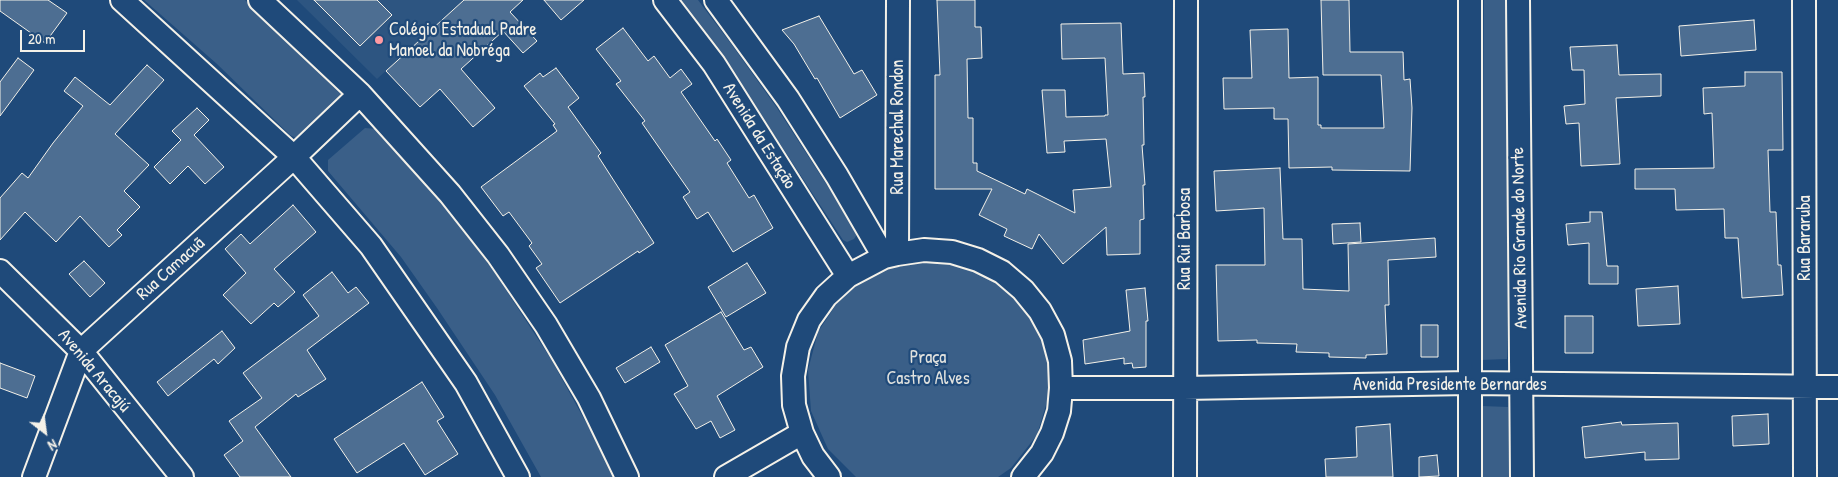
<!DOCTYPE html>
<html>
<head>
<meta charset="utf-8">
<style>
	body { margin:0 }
	#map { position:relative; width:1838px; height:477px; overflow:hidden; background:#1f4a7a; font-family:"Patrick Hand",sans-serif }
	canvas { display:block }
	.north { position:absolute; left:20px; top:407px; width:50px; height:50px; -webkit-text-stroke:4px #1f4a7a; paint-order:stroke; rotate:150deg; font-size:14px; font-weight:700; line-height:20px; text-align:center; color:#f4f1e8 }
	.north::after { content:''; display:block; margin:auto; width:18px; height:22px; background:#f4f1e8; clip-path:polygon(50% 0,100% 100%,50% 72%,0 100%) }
	.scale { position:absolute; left:20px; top:30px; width:65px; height:22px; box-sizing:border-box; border:2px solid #f4f1e8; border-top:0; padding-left:6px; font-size:15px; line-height:18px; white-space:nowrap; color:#f4f1e8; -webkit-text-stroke:4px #1f4a7a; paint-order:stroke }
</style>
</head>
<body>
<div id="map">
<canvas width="1838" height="477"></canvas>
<div class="north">N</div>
<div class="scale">20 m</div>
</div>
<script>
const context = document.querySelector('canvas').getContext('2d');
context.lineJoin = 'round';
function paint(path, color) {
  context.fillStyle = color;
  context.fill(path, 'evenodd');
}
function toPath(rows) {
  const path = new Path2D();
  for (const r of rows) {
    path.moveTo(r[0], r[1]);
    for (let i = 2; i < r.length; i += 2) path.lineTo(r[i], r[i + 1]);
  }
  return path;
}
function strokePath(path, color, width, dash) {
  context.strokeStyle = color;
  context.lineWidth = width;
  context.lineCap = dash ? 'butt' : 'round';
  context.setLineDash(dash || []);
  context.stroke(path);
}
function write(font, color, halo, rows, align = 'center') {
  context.font = font + ' "Patrick Hand",sans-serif';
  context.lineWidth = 4.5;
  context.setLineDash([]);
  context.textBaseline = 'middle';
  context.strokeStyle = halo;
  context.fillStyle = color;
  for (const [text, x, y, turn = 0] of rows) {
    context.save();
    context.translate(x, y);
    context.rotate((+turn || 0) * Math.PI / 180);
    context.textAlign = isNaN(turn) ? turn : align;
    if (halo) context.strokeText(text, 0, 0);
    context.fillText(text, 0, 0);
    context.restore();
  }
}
paint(toPath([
	[297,0,464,0,377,79]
]), '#2d5581');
paint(toPath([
	[144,0,245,0,344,94,298,139,290,135,217,64],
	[675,0,698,0,732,45,777,108,856,230,856,236,854,239,847,242,843,240,763,118],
	[1484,0,1509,0,1507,359,1481,360],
	[365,128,377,129,384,135,453,217,493,270,551,359,616,477,541,477,495,395,437,308,401,257,328,171,328,160],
	[943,261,980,272,1012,293,1035,323,1048,360,1048,398,1037,435,1011,468,998,477,856,477,828,449,811,411,808,370,818,332,839,300,869,276,905,262],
	[1482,406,1508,407,1509,477,1482,477]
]), '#3a5f88');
const building = toPath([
	[0,0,48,0,67,13,45,43,0,11,0,0],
	[314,0,377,0,392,15,360,46,314,0],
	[464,0,523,0,510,12,537,41,523,53,503,31,461,69,495,108,473,127,440,89,420,107,386,71,464,0],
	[544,0,584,0,561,20,544,0],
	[937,0,975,0,975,27,981,27,982,58,967,59,968,118,973,118,973,163,977,163,977,171,1025,194,1027,189,1075,213,1073,190,1111,187,1106,139,1064,141,1065,152,1047,153,1042,90,1065,90,1066,117,1105,116,1105,115,1108,115,1105,58,1062,59,1061,24,1121,23,1123,74,1144,73,1145,97,1143,97,1144,145,1142,145,1145,185,1143,185,1144,219,1140,220,1140,254,1107,255,1106,227,1063,264,1039,234,1032,249,1004,236,1007,229,979,215,992,189,935,189,935,75,940,75,937,0],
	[1321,0,1349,0,1350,52,1403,52,1404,80,1410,79,1412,108,1410,171,1332,170,1332,167,1289,168,1288,119,1274,119,1274,108,1224,109,1223,78,1252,78,1250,30,1288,29,1289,78,1318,77,1318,125,1321,125,1321,128,1384,128,1381,75,1323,75,1321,0],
	[819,16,854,74,862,70,877,95,840,118,817,78,815,79,794,44,782,30,819,16],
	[1754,20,1756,50,1681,56,1679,26,1754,20],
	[623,28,648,61,654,56,670,78,681,69,692,84,681,92,715,141,717,139,731,160,727,163,749,198,754,195,773,228,733,252,708,212,697,219,683,197,690,192,642,123,645,121,616,84,621,81,596,49,623,28],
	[1617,45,1619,75,1661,74,1661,96,1616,98,1620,164,1581,166,1579,123,1566,124,1564,106,1585,104,1584,70,1572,70,1570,47,1617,45],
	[18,58,34,70,0,116,0,82,18,58],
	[147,65,164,80,115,134,149,165,124,191,140,207,117,230,122,235,109,247,80,216,56,242,25,212,0,240,0,198,22,173,28,178,53,143,83,106,64,91,75,77,110,105,147,65],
	[556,68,579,98,568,107,601,153,598,156,654,243,639,253,638,251,560,303,536,268,542,264,529,246,532,243,509,212,503,216,481,187,557,131,553,125,555,124,524,86,540,73,543,77,556,68],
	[1745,72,1782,72,1783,150,1768,150,1770,212,1776,212,1778,265,1781,265,1783,295,1742,298,1738,238,1725,238,1724,209,1676,210,1675,189,1635,189,1635,169,1714,168,1712,113,1704,114,1703,88,1745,86,1745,72],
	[197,108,209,120,194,135,224,167,205,184,188,166,170,184,154,167,181,140,172,131,197,108],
	[1280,168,1283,239,1302,239,1303,289,1349,291,1348,244,1435,238,1436,257,1388,260,1389,305,1385,305,1387,354,1366,355,1366,358,1329,357,1329,353,1296,352,1297,344,1257,343,1257,340,1218,341,1216,265,1265,265,1264,208,1216,211,1214,171,1280,168],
	[293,205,316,232,274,269,295,292,278,307,274,303,251,324,223,295,246,273,225,249,241,234,250,244,293,205],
	[1590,212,1602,212,1607,266,1618,266,1618,284,1589,284,1589,243,1568,245,1566,224,1590,222,1590,212],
	[1360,223,1361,242,1333,244,1332,224,1360,223],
	[84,261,105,283,90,297,69,274,84,261],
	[747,263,766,293,726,317,708,287,747,263],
	[332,272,348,293,356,287,369,303,307,350,326,379,298,397,296,394,255,427,291,477,240,477,224,455,243,441,229,421,262,398,243,373,319,316,303,295,332,272],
	[1678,286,1680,324,1638,326,1636,289,1678,286],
	[1145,288,1148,321,1146,321,1146,367,1133,368,1132,363,1124,364,1124,358,1085,364,1083,340,1130,331,1126,290,1145,288],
	[721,312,744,350,751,347,763,367,717,396,735,430,720,438,711,421,696,429,674,394,688,386,665,345,721,312],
	[1565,316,1593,316,1593,353,1565,353,1565,316],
	[1421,325,1438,325,1438,357,1421,357,1421,325],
	[222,331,235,348,218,364,214,359,168,396,157,382,222,331],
	[651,347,660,362,625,383,616,368,651,347],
	[0,363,35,376,27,398,0,388,0,363],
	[422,382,444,417,437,421,458,454,425,475,404,443,357,473,334,439,422,382],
	[1768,414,1769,444,1733,446,1732,416,1768,414],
	[1621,422,1622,425,1678,423,1679,459,1645,460,1645,452,1585,458,1582,427,1621,422],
	[1390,424,1393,477,1326,477,1325,459,1357,457,1356,427,1390,424],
	[1437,455,1439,476,1419,477,1419,457,1437,455]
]);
paint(building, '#4d6e92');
strokePath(building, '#f4f1e8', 1);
const minor = toPath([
	[122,0,294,157,371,246,466,383,518,477],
	[260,0,360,94,450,194,498,255,546,325,589,398,627,477],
	[665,0,714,64,848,276],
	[716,0,788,99,837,176,884,257],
	[1518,0,1522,477],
	[1804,0,1805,477],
	[897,254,898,0],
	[0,271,81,351,182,477],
	[1061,388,1184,388,1469,383,1838,387],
	[34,477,81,351,294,157,360,94],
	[726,477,802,433],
	[829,477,813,456,802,433,794,405,793,376,798,347,809,320,826,296,848,276,884,257,897,254,924,250,952,252,978,260,1002,272,1023,290,1040,311,1053,335,1060,361,1061,388,1059,411,1052,433,1042,453,1023,477],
	[1185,477,1186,0],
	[1470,477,1470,0]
]);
strokePath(minor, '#f4f1e8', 26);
strokePath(minor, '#1f4a7a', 22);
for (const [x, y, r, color] of [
	[379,40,5,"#ff9aa2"]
]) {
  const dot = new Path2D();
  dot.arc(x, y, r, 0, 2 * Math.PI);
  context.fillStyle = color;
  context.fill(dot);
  strokePath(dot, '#1f4a7a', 2);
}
write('18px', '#f4f1e8', '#1f4a7a', [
	["Colégio Estadual Padre",389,30],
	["Manoel da Nobréga",389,51]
], 'left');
write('18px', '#f4f1e8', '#1f4a7a', [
	["Rua Marechal Rondon",898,127,-90],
	["Avenida da Estação",759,136,58],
	["Avenida Rio Grande do Norte",1520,238,-91],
	["Rua Bararuba",1805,238,-90],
	["Rua Rui Barbosa",1185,239,-90],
	["Rua Camacuã",171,269,-42],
	["Avenida Aracajú",94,371,50],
	["Avenida Presidente Bernardes",1450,385]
]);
write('18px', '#e1e2de', '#1f4a7a', [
	["Praça",928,358],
	["Castro Alves",928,379]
]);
</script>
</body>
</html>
